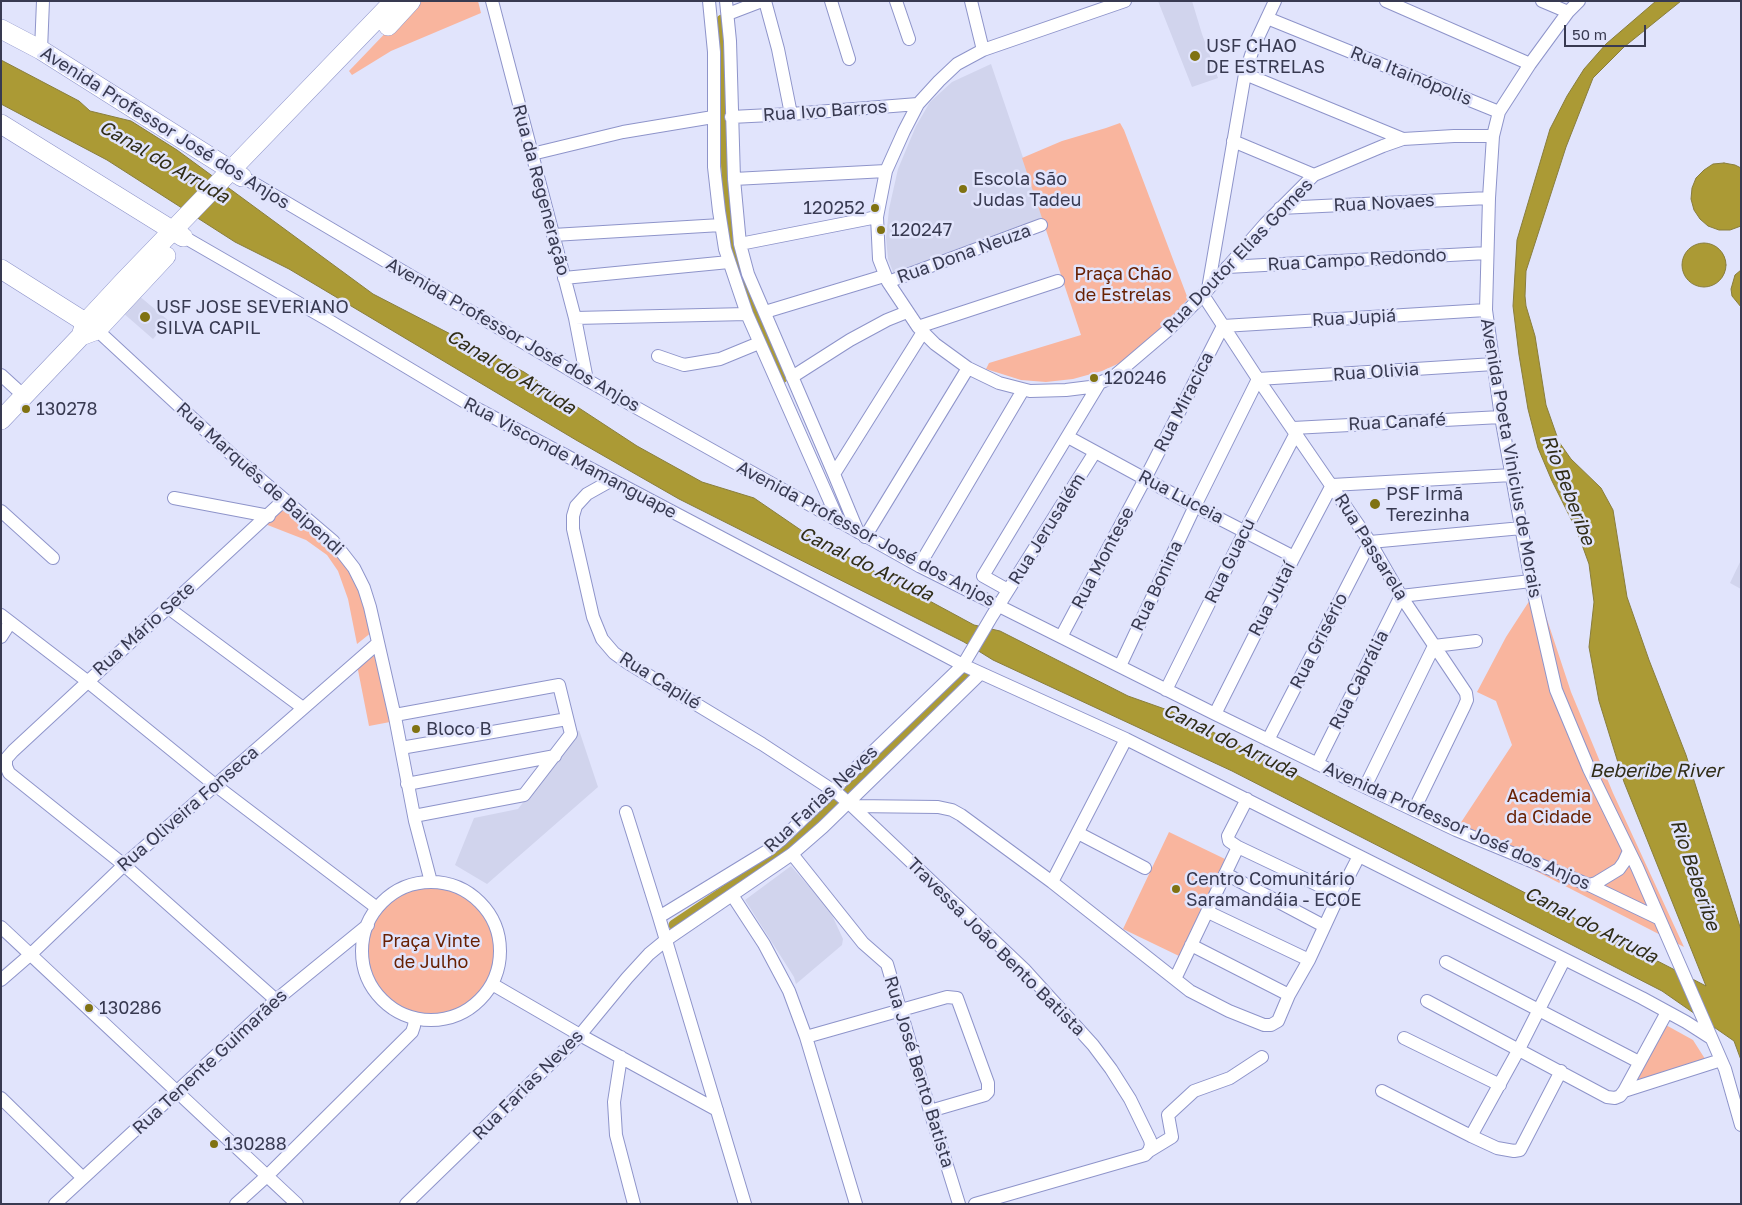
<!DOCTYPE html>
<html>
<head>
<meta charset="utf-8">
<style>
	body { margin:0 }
	#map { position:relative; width:1742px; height:1205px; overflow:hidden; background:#e1e4fc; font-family:"Golos Text",sans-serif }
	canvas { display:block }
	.frame { position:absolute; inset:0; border:2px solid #383a51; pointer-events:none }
	.scale { position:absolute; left:1564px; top:25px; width:82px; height:22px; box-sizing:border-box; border:2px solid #383a51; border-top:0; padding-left:6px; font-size:15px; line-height:18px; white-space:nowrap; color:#383a51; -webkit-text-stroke:4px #e1e4fc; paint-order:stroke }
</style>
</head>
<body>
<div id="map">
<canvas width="1742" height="1205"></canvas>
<div class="frame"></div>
<div class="scale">50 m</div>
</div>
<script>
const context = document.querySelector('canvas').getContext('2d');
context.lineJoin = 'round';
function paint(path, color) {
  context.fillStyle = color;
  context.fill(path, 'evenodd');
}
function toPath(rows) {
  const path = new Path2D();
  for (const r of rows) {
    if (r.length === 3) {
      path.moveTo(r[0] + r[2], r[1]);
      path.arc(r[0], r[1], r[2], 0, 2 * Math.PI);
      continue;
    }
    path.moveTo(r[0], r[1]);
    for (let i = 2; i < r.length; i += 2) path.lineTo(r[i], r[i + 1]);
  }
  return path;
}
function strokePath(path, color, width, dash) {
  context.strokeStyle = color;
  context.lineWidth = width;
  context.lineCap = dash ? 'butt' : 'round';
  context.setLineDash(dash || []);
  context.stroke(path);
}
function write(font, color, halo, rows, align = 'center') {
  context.font = font + ' "Golos Text",sans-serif';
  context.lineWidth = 5;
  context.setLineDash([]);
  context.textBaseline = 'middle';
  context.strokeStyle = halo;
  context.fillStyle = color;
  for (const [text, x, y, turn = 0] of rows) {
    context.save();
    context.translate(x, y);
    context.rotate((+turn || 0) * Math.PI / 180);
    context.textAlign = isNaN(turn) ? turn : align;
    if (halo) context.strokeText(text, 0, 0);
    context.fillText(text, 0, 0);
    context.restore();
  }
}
paint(toPath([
	[1158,1,1192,1,1202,34,1218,78,1192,87],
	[991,64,1046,225,897,282,888,259,886,238,889,209,898,169,916,126,930,102,952,82],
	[138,295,169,321,153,339,122,312],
	[1741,560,1741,589,1730,583],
	[579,730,598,787,487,884,455,865,474,818,518,809],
	[791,866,819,898,826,902,843,939,842,945,796,984,794,977,745,900]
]), '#d1d4ed');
paint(toPath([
	[416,1,478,1,481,13,391,51,352,75,349,71],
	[1120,123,1124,130,1188,299,1152,338,1122,362,1102,371,1073,379,1046,382,1021,380,986,369,989,363,1081,335,1022,158,1062,141,1106,128],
	[283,508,291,509,334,544,357,579,372,632,357,644,348,599,338,571,327,555,306,540,265,524],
	[1537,589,1571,692,1613,793,1684,947,1456,830,1512,745,1496,701,1477,692,1506,637],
	[374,652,390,722,369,726,357,665],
	[1169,832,1225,859,1179,956,1123,929],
	[431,951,69],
	[1664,1024,1693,1040,1707,1062,1630,1086]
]), '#f9b59e');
const water = toPath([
	[1656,1,1681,1,1624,47,1593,78,1566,147,1526,271,1525,296,1526,306,1535,336,1546,405,1559,442,1571,459,1601,488,1613,510,1627,597,1649,660,1686,755,1741,930,1741,1060,1734,1041,1662,991,1232,771,993,660,964,642,679,499,576,440,289,269,235,242,107,160,1,104,1,60,79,101,90,111,131,121,177,150,373,294,524,372,637,446,702,482,754,498,811,537,950,612,974,625,1000,631,1128,696,1176,713,1706,986,1624,782,1599,701,1589,647,1594,602,1589,564,1577,531,1552,481,1538,448,1528,409,1519,355,1513,306,1517,240,1550,129,1567,96,1584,69,1606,44,1656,1],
	[1724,163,1735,165,1741,168,1741,226,1730,230,1719,230,1708,226,1700,219,1694,210,1691,199,1692,188,1696,178,1704,170,1713,164,1724,163],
	[1704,265,22],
	[1741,270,1741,307,1732,296,1731,289,1735,275,1741,270]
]);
paint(water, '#ab9a35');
strokePath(water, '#887d3d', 1);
strokePath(toPath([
	[722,20,728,210,735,256,754,312,782,378],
	[674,925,783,852,965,678]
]), '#ab9a35', 11);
const street = toPath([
	[492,1,575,318,587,380],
	[709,1,714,52,714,167,719,211,725,249,747,314,839,522],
	[726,1,730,41,734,179,740,244,748,274,834,474,858,532],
	[765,1,778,49,791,114],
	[831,1,849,59],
	[896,1,909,39],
	[971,1,983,50],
	[1125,1,983,50,957,64,939,81,918,104,904,131,886,171,877,217,879,259,888,282,918,327,935,344,968,368,999,383,1030,391,1066,390,1090,387,1113,377,1167,331,1203,295,1265,224,1314,175,1383,146,1403,139,1454,136,1493,136],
	[1386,1,1530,64],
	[1542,1,1568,12],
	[1579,1,1568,12,1530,64,1499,112,1493,136,1489,198,1486,310,1501,417,1531,581,1556,690,1589,769,1637,867,1725,1069,1741,1125],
	[728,14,762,1],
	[1267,18,1499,112],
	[41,50,43,1],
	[1245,74,1403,139],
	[731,117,791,114,918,104],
	[1233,141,1314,175],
	[532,154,623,132,713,117],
	[243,177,587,380,919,566,1215,714,1365,787,1456,830,1589,885,1658,918],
	[734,179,886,171],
	[1280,208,1489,198],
	[553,235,721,225],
	[184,237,328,320,470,405,963,665,1126,739,1642,998,1686,1022,1711,1038],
	[740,244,877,217],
	[1227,267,1487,253],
	[564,278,729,262],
	[888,282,1041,225],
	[1208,289,1245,74,1254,46,1275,1],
	[1203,295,1258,379,1370,542,1401,596,1466,693,1467,700,1464,707,1414,810],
	[765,312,884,276],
	[575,318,747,314],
	[918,327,1058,281],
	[97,330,231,454,333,541,354,568,364,588,370,607,395,717,415,821,431,882],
	[658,356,684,365,720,359,759,343],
	[1,375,24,396],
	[792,377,850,340,887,320,907,312],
	[1293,428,1501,417],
	[1068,437,1195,506,1294,557],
	[834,474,923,332],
	[612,480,587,494,576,506,573,516,573,529,593,617,602,639,614,653,628,663,762,744,837,793,852,806,1024,969,1093,1045,1111,1069,1130,1099,1150,1140,1151,1145,1149,1151,1145,1155,975,1204],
	[174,498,269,516],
	[1,511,53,558],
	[865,537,968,368],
	[919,566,1023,390],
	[1008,590,983,576,1099,384],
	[167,607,303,708],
	[1,615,87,681,215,785,377,908],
	[1,637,10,623],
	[1061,637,1145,479,1223,326,1486,310],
	[1120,666,1195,506,1258,379,1494,364],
	[1166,690,1245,531,1296,433],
	[1215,714,1294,557,1332,485,1512,475],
	[395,715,559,685,571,734,524,795,414,816],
	[1268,740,1370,542,1522,528],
	[401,748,567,719],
	[1317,764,1401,596,1531,581],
	[407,784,555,756],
	[1365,787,1434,646,1476,641],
	[852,806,938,807,952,810,961,815,1052,882,1190,991,1229,1011,1264,1025,1271,1025,1278,1021,1289,995,1309,960,1339,895,1359,856],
	[626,812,659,917],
	[1078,833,1145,868],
	[1238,847,1339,895],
	[792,854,863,943,887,964,930,1111,959,1204],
	[1226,874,1324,926],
	[1052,882,1126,739],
	[431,951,69],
	[1589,885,1596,883,1619,869,1624,862,1629,851],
	[732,895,764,944,789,991,806,1037,856,1204],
	[1208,912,1309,960],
	[1,927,297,1204],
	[1191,945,1289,995],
	[1446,962,1639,1062],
	[1175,979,1238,847,1229,841,1228,836,1247,799],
	[1,980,31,954,124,865,378,643],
	[492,984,580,1035,717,1110],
	[276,1000,124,865,9,773,6,766,6,759,13,751,284,500],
	[1427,1001,1607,1097,1615,1098,1620,1096,1624,1091,1667,1012],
	[806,1037,947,997,957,998,988,1083,988,1092,985,1095,930,1111],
	[1404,1038,1500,1085],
	[621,1057,614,1102,616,1135,634,1204],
	[1382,1091,1471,1136,1497,1148,1514,1151,1520,1150,1561,1071],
	[1624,1091,1721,1060],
	[1,1098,83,1178],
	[1471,1136,1519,1049,1564,960],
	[1149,1151,1172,1137,1168,1115,1194,1091,1230,1078,1262,1057],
	[55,1204,276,1000,368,925],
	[236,1204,268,1175,412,1032,414,1026,415,1018],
	[406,1204,580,1035,627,978,649,954,666,940,792,854,823,827,980,674],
	[745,1204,659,917,767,851,782,839,963,665,992,616,1095,452]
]);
const secondary = toPath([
	[388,26,411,1],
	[1,29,41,50,242,177],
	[1,124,183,237],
	[1,269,96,329],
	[81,336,97,330,166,256],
	[1,420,81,336,85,323,124,281,394,1]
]);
strokePath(street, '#8e94ca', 14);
strokePath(secondary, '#8e94ca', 20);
strokePath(street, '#fff', 12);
strokePath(secondary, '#fff', 19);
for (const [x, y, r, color] of [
	[1195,56,6,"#807212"],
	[963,189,5,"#807212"],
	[875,208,5,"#807212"],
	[881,230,5,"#807212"],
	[145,317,6,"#807212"],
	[1094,378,5,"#807212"],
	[26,409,5,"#807212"],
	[1375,504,6,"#807212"],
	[416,729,5,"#807212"],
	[1176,889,5,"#807212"],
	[89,1008,5,"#807212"],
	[214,1144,5,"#807212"]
]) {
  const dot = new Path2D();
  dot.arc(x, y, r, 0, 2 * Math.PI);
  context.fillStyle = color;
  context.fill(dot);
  strokePath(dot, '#e1e4fc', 2);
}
write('18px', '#383a51', '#e1e4fc', [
	["USF CHAO",1206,46],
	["DE ESTRELAS",1206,67],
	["Escola São",973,179],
	["Judas Tadeu",973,200],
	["120252",865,208,"right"],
	["120247",891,230],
	["USF JOSE SEVERIANO",156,307],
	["SILVA CAPIL",156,328],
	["120246",1104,378],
	["130278",36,409],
	["PSF Irmã",1386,494],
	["Terezinha",1386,515],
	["Bloco B",426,729],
	["Centro Comunitário",1186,879],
	["Saramandáia - ECOE",1186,900],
	["130286",99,1008],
	["130288",224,1144]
], 'left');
write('18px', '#383a51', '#e1e4fc', [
	["Rua Itainópolis",1411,76,22],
	["Rua Ivo Barros",825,111,-4],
	["Avenida Professor José dos Anjos",165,128,32],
	["Rua da Regeneração",541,190,75],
	["Rua Novaes",1384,203,-3],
	["Rua Dona Neuza",964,254,-20],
	["Rua Doutor Elias Gomes",1238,256,-46],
	["Rua Campo Redondo",1357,260,-3],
	["Rua Jupiá",1354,318,-3],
	["Avenida Professor José dos Anjos",513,335,30],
	["Rua Olivia",1376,372,-4],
	["Rua Miracica",1184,402,-63],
	["Rua Canafé",1397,422,-3],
	["Rua Visconde Mamanguape",570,458,28],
	["Avenida Poeta Vinicius de Morais",1511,458,80],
	["Rua Marquês de Baipendi",260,479,42],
	["Rua Luceia",1181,497,28],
	["Rua Jerusalém",1047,529,-58],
	["Avenida Professor José dos Anjos",866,534,28],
	["Rua Passarela",1371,547,58],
	["Rua Montese",1103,558,-62],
	["Rua Guacu",1230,561,-64],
	["Rua Bonina",1157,586,-65],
	["Rua Jutaí",1272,599,-63],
	["Rua Mário Sete",144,629,-42],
	["Rua Grisério",1319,641,-63],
	["Rua Cabrália",1359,680,-63],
	["Rua Capilé",660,681,32],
	["Rua Farias Neves",821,799,-43],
	["Rua Oliveira Fonseca",188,809,-41],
	["Avenida Professor José dos Anjos",1457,826,24],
	["Travessa João Bento Batista",996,947,45],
	["Rua Tenente Guimarães",210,1062,-43],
	["Rua José Bento Batista",919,1072,73],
	["Rua Farias Neves",528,1085,-45]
]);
write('18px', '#682103', '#e1e4fc', [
	["Praça Chão",1123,274],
	["de Estrelas",1123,295],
	["Academia",1549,796],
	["da Cidade",1549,817],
	["Praça Vinte",431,941],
	["de Julho",431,962]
]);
write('italic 19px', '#302d17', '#e1e4fc', [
	["Canal do Arruda",164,162,30],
	["Canal do Arruda",511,372,31],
	["Rio Beberibe",1568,490,69],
	["Canal do Arruda",866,564,26],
	["Canal do Arruda",1230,741,26],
	["Beberibe River",1656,771],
	["Rio Beberibe",1695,875,71],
	["Canal do Arruda",1591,925,27]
]);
</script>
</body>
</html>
